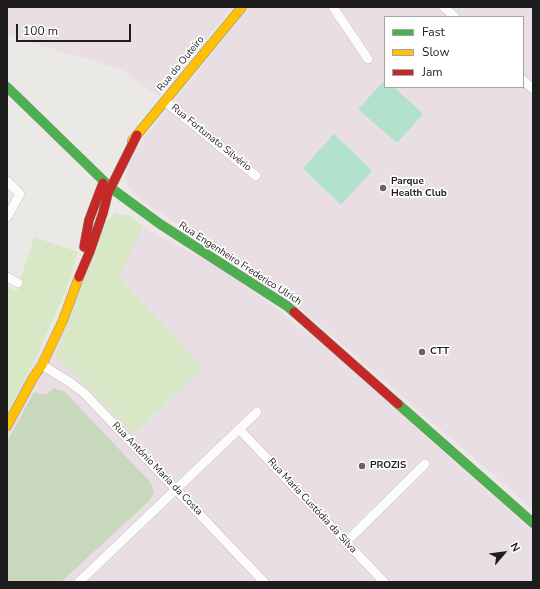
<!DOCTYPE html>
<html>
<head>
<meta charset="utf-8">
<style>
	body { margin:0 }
	#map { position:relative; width:540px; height:589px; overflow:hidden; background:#ebe9e6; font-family:"Nunito Sans",sans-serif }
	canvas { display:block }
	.frame { position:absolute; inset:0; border:8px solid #1d1d1d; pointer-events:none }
	.legend { position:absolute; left:384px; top:16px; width:140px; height:72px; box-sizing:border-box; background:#fff; border:1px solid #a5a5a5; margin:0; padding:5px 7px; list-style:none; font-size:12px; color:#1d1d1d }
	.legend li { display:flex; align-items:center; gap:8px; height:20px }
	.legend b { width:20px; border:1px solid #a5a5a5 }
	.north { position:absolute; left:484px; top:533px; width:40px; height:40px; -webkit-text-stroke:3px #fff; paint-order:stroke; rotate:62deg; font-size:11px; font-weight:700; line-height:16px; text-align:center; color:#1d1d1d }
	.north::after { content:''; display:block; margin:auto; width:14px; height:18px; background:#1d1d1d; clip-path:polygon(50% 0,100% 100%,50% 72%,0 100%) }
	.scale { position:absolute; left:16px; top:24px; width:115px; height:18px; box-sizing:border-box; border:2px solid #1d1d1d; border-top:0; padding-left:5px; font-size:12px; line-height:14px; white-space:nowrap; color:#1d1d1d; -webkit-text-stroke:3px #fff; paint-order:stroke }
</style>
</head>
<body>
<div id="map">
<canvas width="540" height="589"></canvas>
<div class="frame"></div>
<ul class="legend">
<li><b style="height:5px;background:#4caf50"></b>Fast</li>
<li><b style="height:5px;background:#ffc107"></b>Slow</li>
<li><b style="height:5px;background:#c62828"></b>Jam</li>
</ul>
<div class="north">N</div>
<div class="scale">100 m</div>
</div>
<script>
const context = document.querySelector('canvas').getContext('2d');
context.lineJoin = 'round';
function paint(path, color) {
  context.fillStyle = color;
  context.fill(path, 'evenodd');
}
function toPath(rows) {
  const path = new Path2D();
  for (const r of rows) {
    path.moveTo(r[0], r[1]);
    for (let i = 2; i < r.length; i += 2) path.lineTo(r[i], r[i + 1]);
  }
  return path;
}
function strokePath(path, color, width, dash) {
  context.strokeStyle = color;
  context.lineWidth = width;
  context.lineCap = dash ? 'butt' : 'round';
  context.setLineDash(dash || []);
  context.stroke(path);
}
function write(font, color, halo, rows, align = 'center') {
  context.font = font + ' "Nunito Sans",sans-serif';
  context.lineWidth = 3.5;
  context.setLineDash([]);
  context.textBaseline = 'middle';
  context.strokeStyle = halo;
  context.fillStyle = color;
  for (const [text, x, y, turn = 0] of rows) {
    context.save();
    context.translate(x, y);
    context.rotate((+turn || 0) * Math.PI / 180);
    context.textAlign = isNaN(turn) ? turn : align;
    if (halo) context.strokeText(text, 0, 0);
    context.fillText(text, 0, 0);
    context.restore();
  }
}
paint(toPath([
	[7,7,233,7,159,96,120,69,7,35],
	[249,7,533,7,533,509,293,302,234,261,138,198,127,186,126,175,131,160,142,141],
	[385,17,523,17,523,87,385,87],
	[114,211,219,268,265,300,332,353,533,532,533,582,7,582,7,412,85,271]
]), '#e9dee4');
paint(toPath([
	[115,214,130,216,143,226,119,278,203,367,134,434,56,355,104,223],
	[34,237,78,252,69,283,36,358,7,412,7,287,17,291]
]), '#d8e7c5');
paint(toPath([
	[54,388,65,392,151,483,154,493,150,500,61,582,7,582,7,442,34,392,46,395]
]), '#c7d8bc');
paint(toPath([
	[385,80,385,87,394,87,423,114,397,143,358,109],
	[334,134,372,171,341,205,303,168]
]), '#b2e1cc');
const street = toPath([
	[333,7,368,59],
	[444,7,455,17],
	[523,80,533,89],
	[165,101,256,176],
	[7,181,20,194,7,217],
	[7,277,18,283],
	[42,365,71,383,84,393,264,582],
	[240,430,384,582],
	[346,542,425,464],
	[79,582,257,412]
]);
const fast = toPath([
	[7,87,111,188,160,224,287,306,294,312],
	[398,404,533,523]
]);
const slow = toPath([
	[132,141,242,7],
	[7,426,33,378,42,365,63,320,79,277]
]);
const jam = toPath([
	[84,247,89,220,103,183],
	[79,277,90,251,103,213,108,193,137,135],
	[294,312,398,404]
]);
strokePath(street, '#c4c3c2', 10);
strokePath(fast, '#92937f', 10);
strokePath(slow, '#92937f', 10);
strokePath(jam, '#92937f', 10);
strokePath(street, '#fcfcfb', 9);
strokePath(fast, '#4caf50', 9);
strokePath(slow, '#ffc107', 9);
strokePath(jam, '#c62828', 9);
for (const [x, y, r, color] of [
	[383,188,4,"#656463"],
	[422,352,4,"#656463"],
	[362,466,4,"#656463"]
]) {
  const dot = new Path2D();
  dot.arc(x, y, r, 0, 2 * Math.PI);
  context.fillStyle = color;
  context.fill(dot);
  strokePath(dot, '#fff', 1.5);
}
write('10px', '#1d1d1d', '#fff', [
	["Rua do Outeiro",181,64,-51],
	["Rua Fortunato Silvério",211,138,39],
	["Rua Engenheiro Frederico Ulrich",240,264,33],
	["Rua António Maria da Costa",157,469,46],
	["Rua Maria Custódia da Silva",312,506,47]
]);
write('bold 10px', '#1d1d1d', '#fff', [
	["Parque",391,182],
	["Health Club",391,194],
	["CTT",430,352],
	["PROZIS",370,466]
], 'left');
</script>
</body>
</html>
